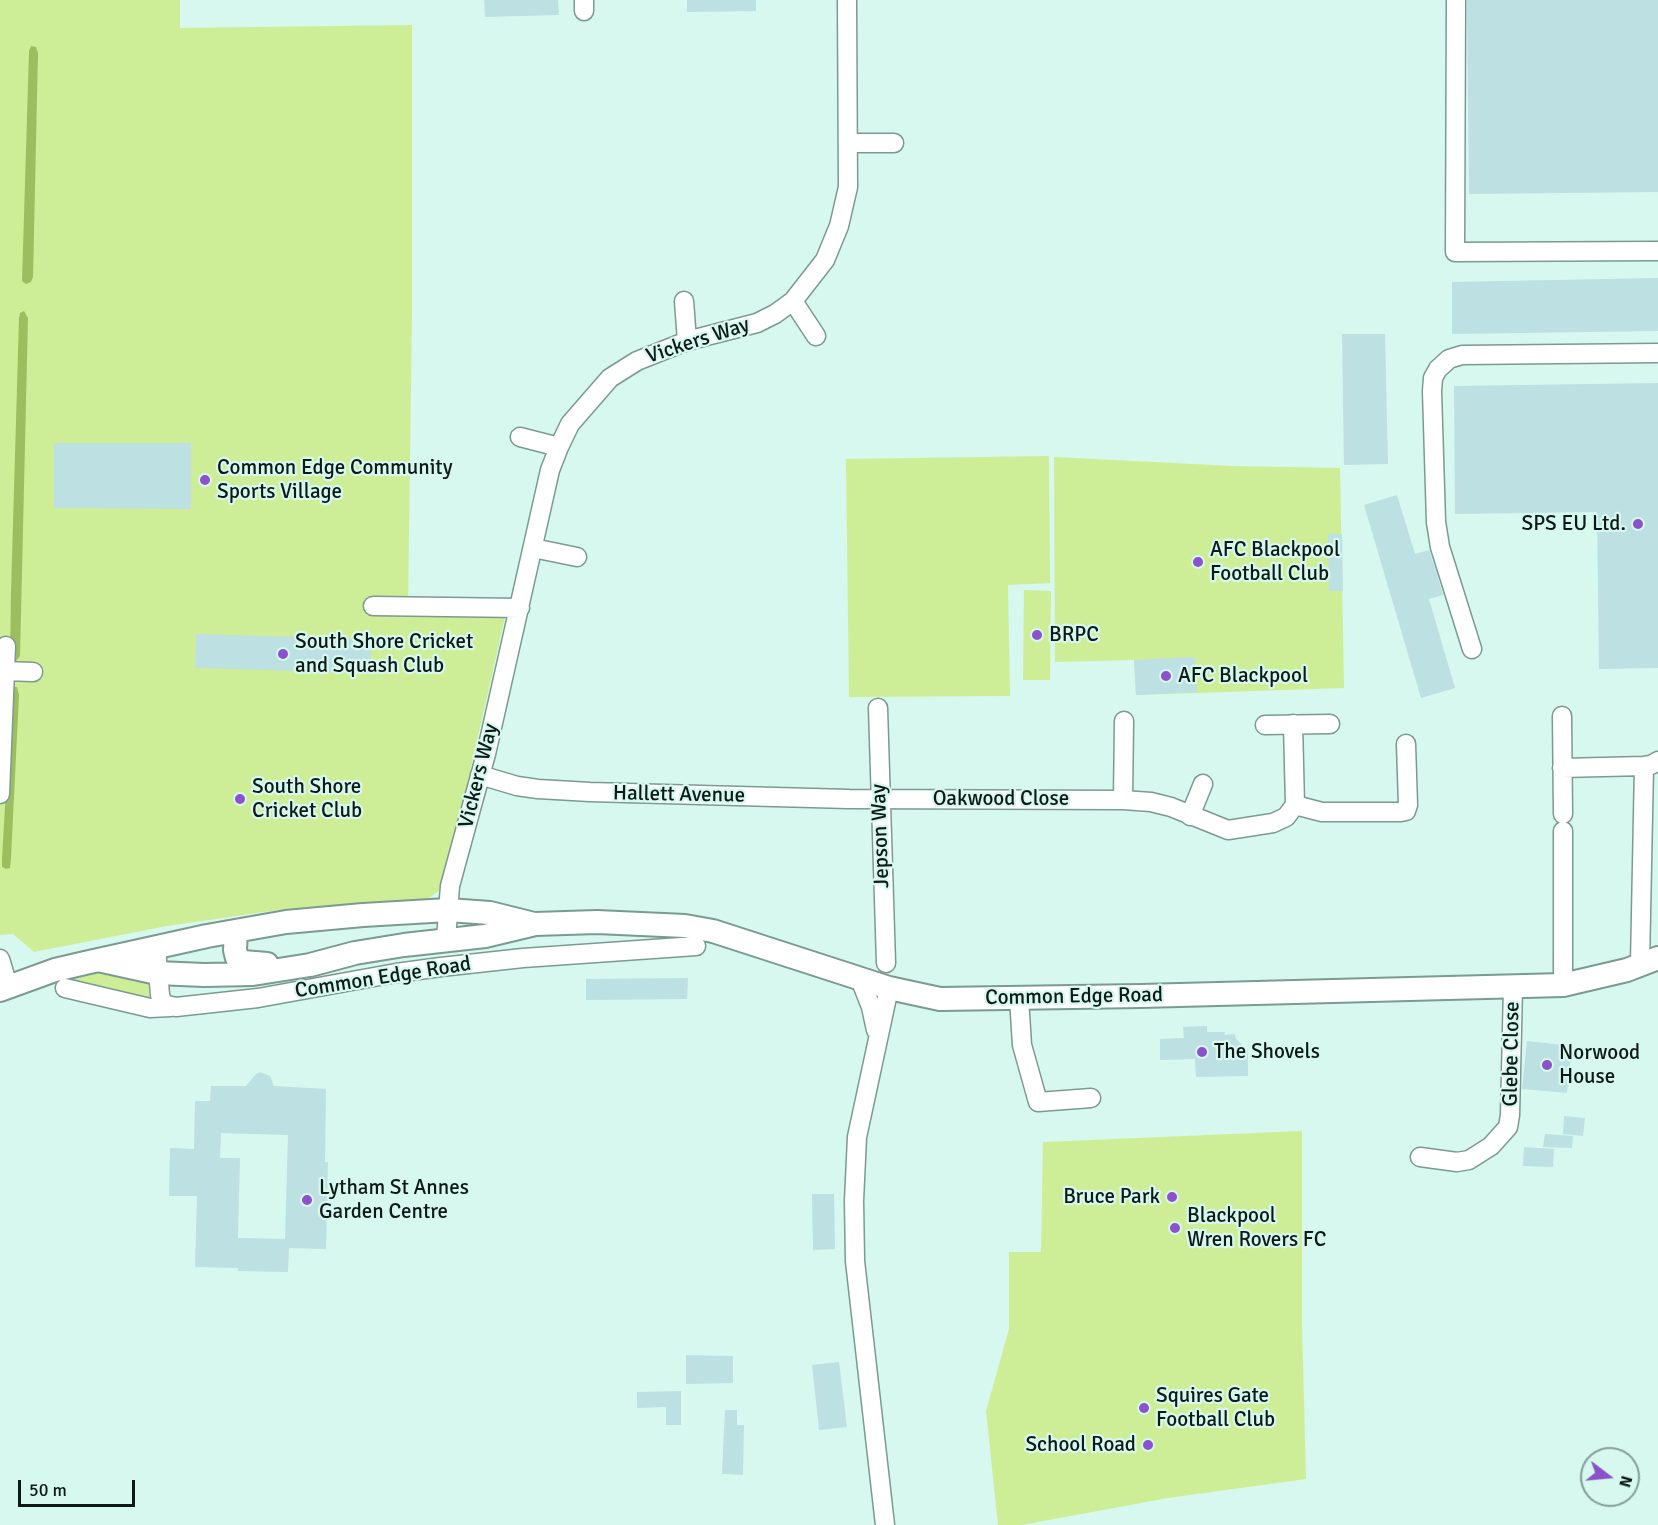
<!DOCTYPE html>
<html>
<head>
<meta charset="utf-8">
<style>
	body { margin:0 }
	#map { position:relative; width:1658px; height:1525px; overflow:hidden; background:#d6f8ee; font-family:Signika,sans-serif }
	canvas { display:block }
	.north { position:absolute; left:1580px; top:1447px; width:60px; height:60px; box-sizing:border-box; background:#d6f8ee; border:2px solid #869f98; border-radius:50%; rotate:106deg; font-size:16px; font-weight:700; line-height:24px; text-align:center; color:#0d1916 }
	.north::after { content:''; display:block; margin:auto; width:21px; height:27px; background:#8b53cb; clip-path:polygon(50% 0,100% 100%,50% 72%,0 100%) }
	.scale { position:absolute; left:18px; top:1480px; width:117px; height:27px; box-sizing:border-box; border:3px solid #0d1916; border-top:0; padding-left:8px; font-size:18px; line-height:21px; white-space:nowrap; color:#0d1916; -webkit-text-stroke:4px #d6f8ee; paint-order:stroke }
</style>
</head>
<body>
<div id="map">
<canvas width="1658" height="1525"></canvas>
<div class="north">N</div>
<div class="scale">50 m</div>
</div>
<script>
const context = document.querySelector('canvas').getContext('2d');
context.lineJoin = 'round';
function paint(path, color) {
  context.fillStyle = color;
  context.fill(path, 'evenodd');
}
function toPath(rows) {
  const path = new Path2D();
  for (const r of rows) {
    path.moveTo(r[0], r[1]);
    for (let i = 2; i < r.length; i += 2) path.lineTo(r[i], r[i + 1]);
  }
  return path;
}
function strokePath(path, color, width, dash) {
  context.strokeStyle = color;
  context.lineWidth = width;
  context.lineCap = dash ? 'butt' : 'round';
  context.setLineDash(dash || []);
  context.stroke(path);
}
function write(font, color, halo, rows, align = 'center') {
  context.font = font + ' Signika,sans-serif';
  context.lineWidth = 4.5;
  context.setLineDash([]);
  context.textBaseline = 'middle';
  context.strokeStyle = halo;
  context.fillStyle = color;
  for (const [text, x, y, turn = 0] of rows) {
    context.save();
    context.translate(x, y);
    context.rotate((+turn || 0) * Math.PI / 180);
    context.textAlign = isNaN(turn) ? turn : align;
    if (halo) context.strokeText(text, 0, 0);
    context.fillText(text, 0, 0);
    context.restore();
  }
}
paint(toPath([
	[0,0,180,0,180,28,412,25,412,315,408,606,507,608,445,883,440,890,425,901,278,910,167,926,34,952,13,934,0,935],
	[1049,456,1050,583,1008,585,1010,696,849,697,846,459],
	[1054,457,1233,466,1340,468,1344,688,1136,695,1134,660,1055,662],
	[1024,590,1051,591,1050,680,1023,680],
	[85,963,148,976,150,1008,65,988,55,970],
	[1302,1131,1302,1322,1306,1479,1168,1498,1022,1525,998,1525,986,1411,1009,1329,1009,1252,1041,1252,1043,1142]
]), '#cdee96');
paint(toPath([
	[31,46,36,47,38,53,33,277,31,282,26,284,22,281,29,51],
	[24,311,28,318,20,656,16,661,10,658,11,592,19,318,20,313],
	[12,687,17,687,19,695,11,858,10,868,6,869,2,867,2,858]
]), '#9dbe5f');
paint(toPath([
	[484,0,558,0,559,15,485,17],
	[687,0,756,0,756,11,687,12],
	[1467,0,1658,0,1658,192,1469,194],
	[1658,278,1658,331,1452,334,1452,282],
	[1342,334,1385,334,1388,464,1344,465],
	[1658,383,1658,668,1599,669,1597,512,1455,514,1454,386],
	[54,443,191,443,191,509,54,508],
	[1397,495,1415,554,1429,550,1437,574,1443,595,1429,599,1455,688,1421,698,1364,505],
	[1328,534,1342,534,1343,591,1329,591],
	[196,634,371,639,370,673,195,668],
	[1195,657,1197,692,1136,695,1134,660],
	[688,978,687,999,586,1000,586,979],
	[1207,1026,1207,1032,1225,1032,1224,1035,1235,1034,1236,1039,1248,1050,1248,1076,1196,1077,1195,1059,1160,1060,1160,1039,1184,1038,1183,1027],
	[1527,1041,1572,1046,1567,1093,1522,1089],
	[260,1072,270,1076,274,1086,326,1089,325,1162,328,1162,326,1249,289,1248,288,1272,238,1271,238,1268,195,1267,197,1196,169,1196,170,1148,194,1149,195,1101,210,1101,211,1086,246,1086,256,1074],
	[221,1133,288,1135,285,1239,238,1238,240,1158,220,1158],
	[1564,1116,1585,1118,1583,1136,1563,1134],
	[1545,1134,1573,1136,1572,1148,1543,1147],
	[1524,1147,1554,1149,1553,1167,1523,1166],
	[812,1194,834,1194,835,1249,813,1250],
	[686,1355,733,1356,733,1383,686,1384],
	[839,1362,847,1427,819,1430,812,1365],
	[681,1391,681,1425,666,1425,666,1407,637,1408,637,1392],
	[725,1410,737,1410,737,1425,744,1425,743,1475,722,1474]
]), '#bde0e2');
const minor = toPath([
	[584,0,584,11],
	[1456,0,1455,252,1658,251],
	[849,143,894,143],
	[684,301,687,341],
	[793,301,816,336],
	[520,437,559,447],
	[533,548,577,557],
	[373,606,520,608],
	[1472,649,1440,547,1436,522,1432,391,1433,378,1438,369,1449,359,1462,355,1658,353],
	[5,671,33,672],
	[878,708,886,963],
	[1562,716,1563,814],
	[1293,724,1295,805],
	[1265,725,1330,724],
	[1562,768,1644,766,1651,765,1658,761],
	[480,775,517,786,538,789,590,792,849,799,1123,800,1151,802,1171,807,1228,830,1273,823,1286,817,1295,805,1322,812,1401,812,1406,811,1408,805,1406,744],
	[0,794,6,646],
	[1123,800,1124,721],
	[1190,816,1203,784],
	[446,939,450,886,486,754,550,470,559,447,570,424,610,378,637,361,687,341,757,323,775,314,793,301,825,260,839,226,848,187,847,0],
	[156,947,160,995,162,1002,167,1005,176,1007,258,998,396,973,441,967,523,958,696,946],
	[0,959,8,986],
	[1640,964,1644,766],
	[860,979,871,1007,876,1030],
	[1563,985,1563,831],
	[65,988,150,1008,171,1007],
	[1019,998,1022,1045,1038,1102,1091,1098],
	[1420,1157,1457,1162,1469,1160,1491,1146,1508,1127,1510,1115,1513,987],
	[885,1525,855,1261,854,1201,857,1137,889,988]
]);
const major = toPath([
	[236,931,235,950,237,958,243,962,267,964],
	[98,960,157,973,204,975,253,974,310,965,355,953,404,945,485,936,535,924,597,922,685,926,713,931,889,988,940,999,1141,996,1563,985,1627,970,1658,958],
	[0,990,55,970,85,963,207,936,286,922,363,915,448,910,490,913,534,924]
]);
strokePath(minor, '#7b9a91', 21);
strokePath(major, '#7b9a91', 26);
strokePath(minor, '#fff', 18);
strokePath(major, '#fff', 22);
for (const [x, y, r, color] of [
	[205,480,6,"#8b53cb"],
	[1638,524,6,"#8b53cb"],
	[1198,562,6,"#8b53cb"],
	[1037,635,6,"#8b53cb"],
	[283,654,6,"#8b53cb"],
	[1166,676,6,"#8b53cb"],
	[240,799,6,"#8b53cb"],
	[1202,1052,6,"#8b53cb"],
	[1547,1065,6,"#8b53cb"],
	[1172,1197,6,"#8b53cb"],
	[307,1200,6,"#8b53cb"],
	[1175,1228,6,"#8b53cb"],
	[1144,1408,6,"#8b53cb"],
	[1148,1445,6,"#8b53cb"]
]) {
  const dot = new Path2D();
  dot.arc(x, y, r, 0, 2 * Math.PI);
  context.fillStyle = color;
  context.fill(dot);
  strokePath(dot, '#d6f8ee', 2);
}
write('21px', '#0d1916', '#d6f8ee', [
	["Vickers Way",698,341,-18],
	["Vickers Way",479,776,-76],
	["Hallett Avenue",679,795,1],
	["Oakwood Close",1001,799],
	["Jepson Way",881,836,-92],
	["Common Edge Road",383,978,-9],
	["Common Edge Road",1074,997,-1],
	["Glebe Close",1512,1054,-89]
]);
write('21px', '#0d1916', '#d6f8ee', [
	["Common Edge Community",217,468],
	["Sports Village",217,492],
	["SPS EU Ltd.",1626,524,"right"],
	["AFC Blackpool",1210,550],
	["Football Club",1210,574],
	["BRPC",1049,635],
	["South Shore Cricket",295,642],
	["and Squash Club",295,666],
	["AFC Blackpool",1178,676],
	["South Shore",252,787],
	["Cricket Club",252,811],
	["The Shovels",1214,1052],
	["Norwood",1559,1053],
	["House",1559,1077],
	["Lytham St Annes",319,1188],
	["Garden Centre",319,1212],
	["Bruce Park",1160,1197,"right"],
	["Blackpool",1187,1216],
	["Wren Rovers FC",1187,1240],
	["Squires Gate",1156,1396],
	["Football Club",1156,1420],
	["School Road",1136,1445,"right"]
], 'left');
</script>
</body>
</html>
